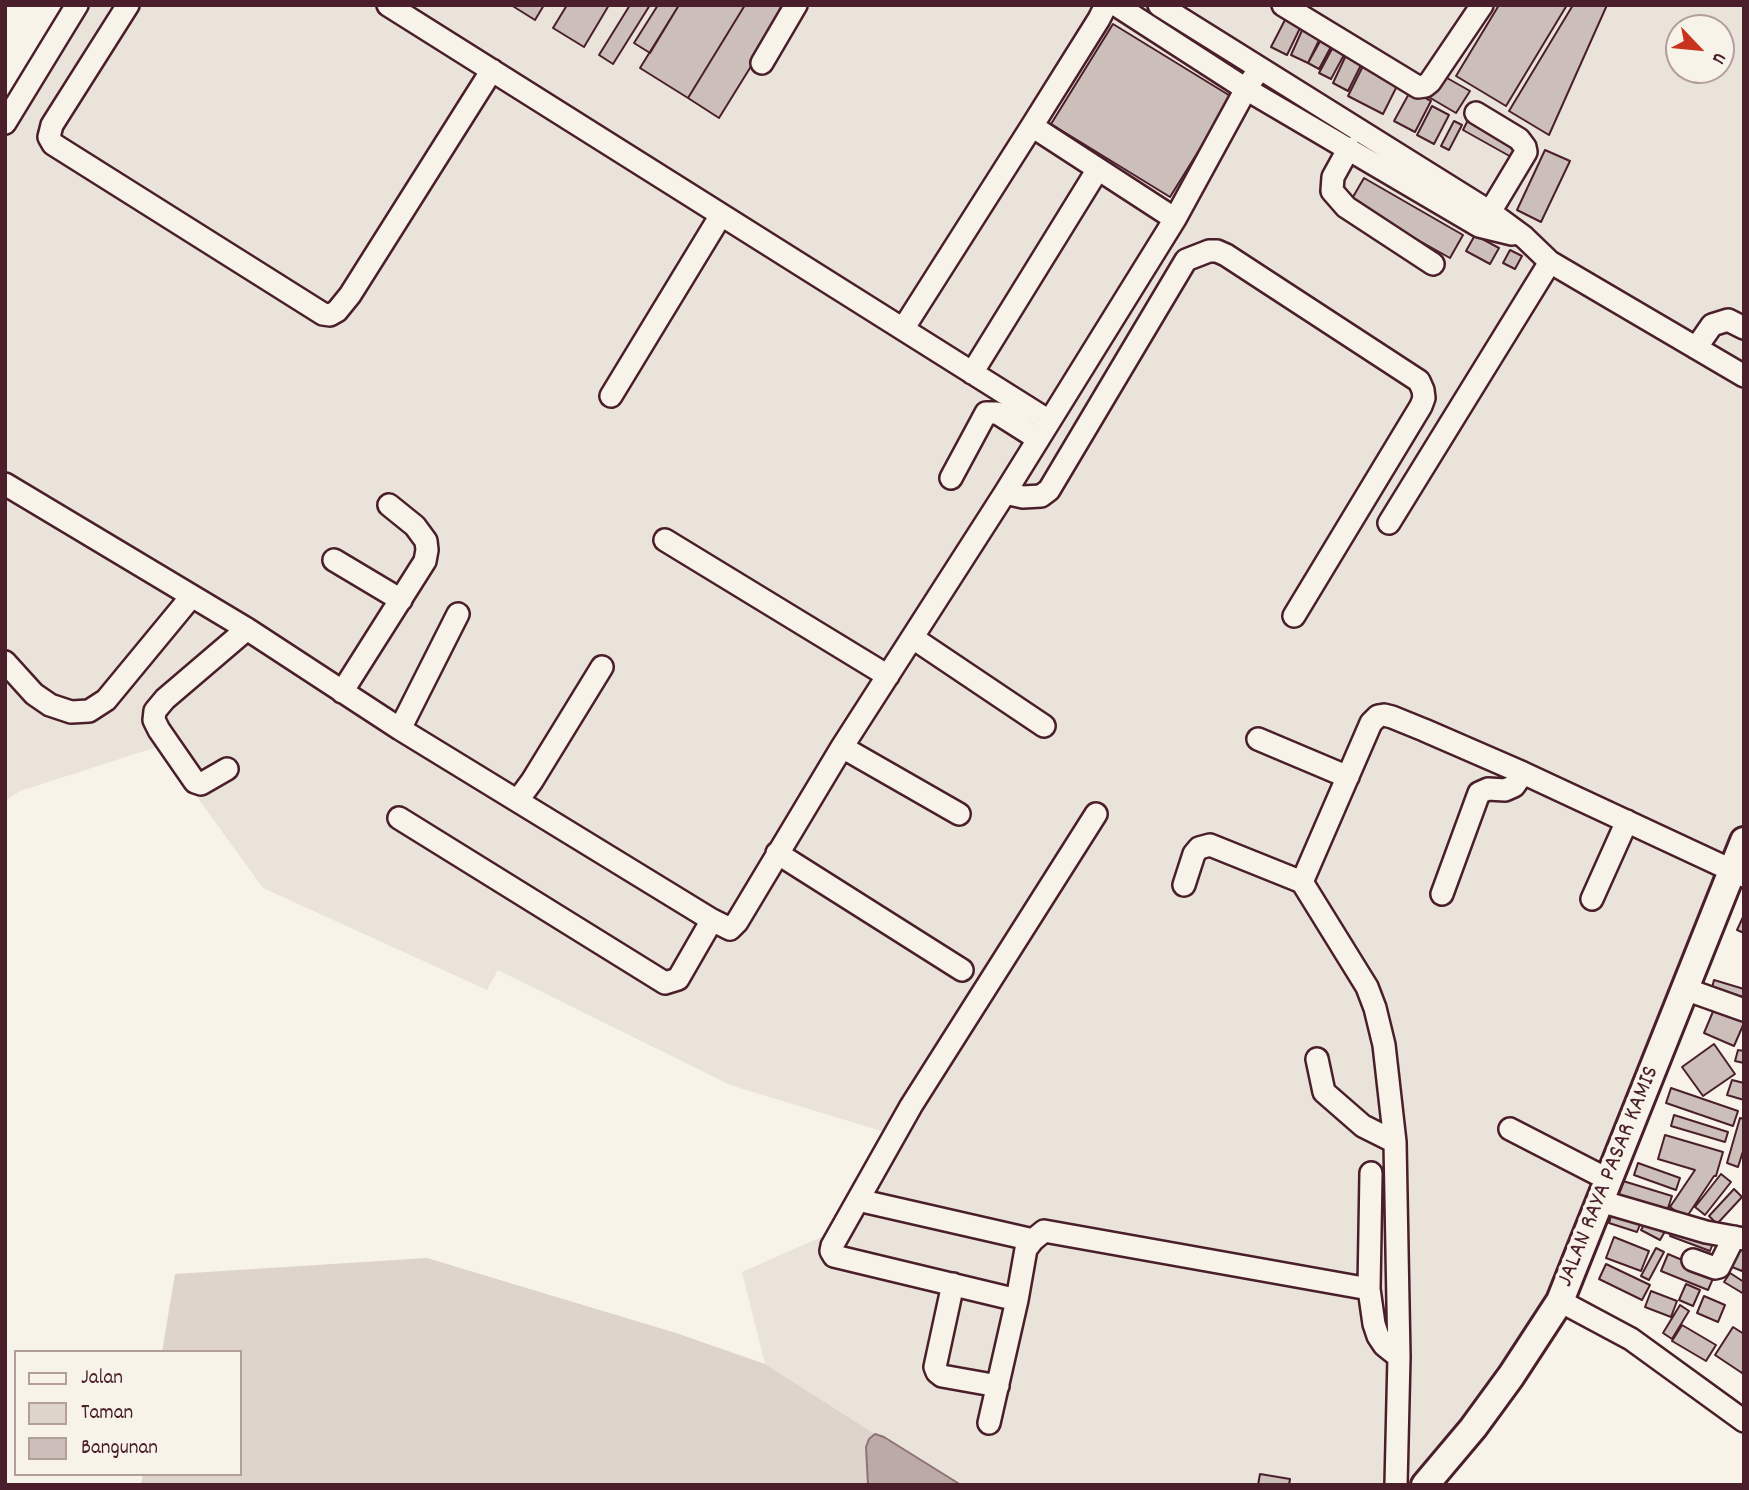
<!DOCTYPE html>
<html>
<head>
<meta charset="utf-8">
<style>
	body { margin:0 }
	#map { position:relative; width:1749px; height:1490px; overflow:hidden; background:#f7f3e8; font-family:Dekko,sans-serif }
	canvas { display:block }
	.frame { position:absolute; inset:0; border:7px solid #4a1f2b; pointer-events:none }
	.legend { position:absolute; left:14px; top:1350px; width:228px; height:126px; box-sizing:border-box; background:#f7f3e8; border:2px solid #b29e9c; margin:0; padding:9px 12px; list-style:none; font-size:21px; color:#4a1f2b }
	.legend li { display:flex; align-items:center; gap:14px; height:35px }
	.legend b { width:35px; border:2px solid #b29e9c }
	.north { position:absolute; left:1665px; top:14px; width:70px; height:70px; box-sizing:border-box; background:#f7f3e8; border:2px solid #b29e9c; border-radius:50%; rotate:116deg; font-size:19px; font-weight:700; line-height:28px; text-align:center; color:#4a1f2b }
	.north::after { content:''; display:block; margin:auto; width:24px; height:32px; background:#c8321e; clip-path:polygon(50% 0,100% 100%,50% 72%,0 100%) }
</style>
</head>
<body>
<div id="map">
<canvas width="1749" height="1490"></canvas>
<div class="frame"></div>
<ul class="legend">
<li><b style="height:9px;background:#f7f3e8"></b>Jalan</li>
<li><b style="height:19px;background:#ded4cc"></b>Taman</li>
<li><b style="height:19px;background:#ccbfb9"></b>Bangunan</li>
</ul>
<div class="north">U</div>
</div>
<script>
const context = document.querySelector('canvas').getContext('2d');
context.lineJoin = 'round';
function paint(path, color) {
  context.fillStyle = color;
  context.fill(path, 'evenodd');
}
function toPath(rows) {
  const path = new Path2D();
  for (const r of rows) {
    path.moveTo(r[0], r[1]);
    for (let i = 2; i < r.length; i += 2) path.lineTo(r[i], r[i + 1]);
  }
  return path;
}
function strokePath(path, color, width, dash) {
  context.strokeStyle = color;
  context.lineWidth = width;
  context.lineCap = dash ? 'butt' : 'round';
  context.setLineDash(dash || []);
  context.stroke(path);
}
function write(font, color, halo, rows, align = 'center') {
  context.font = font + ' Dekko,sans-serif';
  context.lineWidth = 7;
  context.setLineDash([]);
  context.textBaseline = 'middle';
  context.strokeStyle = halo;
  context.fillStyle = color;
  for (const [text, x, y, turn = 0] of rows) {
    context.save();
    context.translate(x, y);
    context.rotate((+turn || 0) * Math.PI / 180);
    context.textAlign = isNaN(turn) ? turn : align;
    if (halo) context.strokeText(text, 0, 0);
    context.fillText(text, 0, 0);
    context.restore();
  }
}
paint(toPath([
	[66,5,1744,5,1744,821,1553,1303,1415,1485,961,1485,884,1437,875,1434,765,1364,742,1272,828,1234,888,1133,730,1085,498,970,487,990,263,888,160,746,20,791,5,801,5,101],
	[1679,28,1721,28,1721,70,1679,70]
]), '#eae3da');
paint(toPath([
	[427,1258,676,1333,765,1364,875,1434,869,1439,866,1447,868,1485,141,1485,143,1474,240,1474,240,1352,162,1352,175,1274]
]), '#ded4cc');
const water = toPath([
	[875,1434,884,1437,961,1485,868,1485,866,1447,869,1439,875,1434]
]);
paint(water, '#bcaaa7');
strokePath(water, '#8e7275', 2);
const building = toPath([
	[511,5,544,5,535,20,511,5],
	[567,5,609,5,584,47,553,28,567,5],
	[630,5,650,5,613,64,599,55,630,5],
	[658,5,679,5,650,53,634,43,658,5],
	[679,5,745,5,688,98,640,68,679,5],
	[745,5,789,5,719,118,688,98,745,5],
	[1499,5,1567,5,1506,106,1456,76,1499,5],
	[1573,5,1607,5,1549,135,1509,111,1573,5],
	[1287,16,1302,24,1287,55,1271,47,1287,16],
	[1113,24,1232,97,1170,197,1051,124,1113,24],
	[1304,26,1322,34,1308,63,1291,55,1304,26],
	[1323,36,1333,43,1319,69,1308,63,1323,36],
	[1333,47,1345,53,1331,79,1319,73,1333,47],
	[1348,51,1364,59,1348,91,1333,83,1348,51],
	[1364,64,1399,82,1383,114,1348,96,1364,64],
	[1440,74,1470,91,1456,113,1427,96,1440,74],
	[1411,90,1431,101,1415,132,1394,121,1411,90],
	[1432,106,1449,115,1434,144,1417,135,1432,106],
	[1469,118,1520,146,1513,158,1463,130,1469,118],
	[1454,121,1462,125,1449,150,1441,146,1454,121],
	[1545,150,1570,161,1541,222,1517,210,1545,150],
	[1364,178,1463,235,1450,258,1350,202,1364,178],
	[1475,235,1499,248,1490,264,1466,251,1475,235],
	[1510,250,1522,256,1515,269,1503,263,1510,250],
	[1743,917,1744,917,1744,933,1737,930,1743,917],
	[1714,980,1744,989,1744,1006,1710,996,1714,980],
	[1717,1002,1744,1014,1744,1023,1734,1046,1704,1033,1717,1002],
	[1714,1044,1735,1074,1703,1096,1682,1067,1714,1044],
	[1738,1050,1744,1051,1744,1063,1735,1061,1738,1050],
	[1732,1080,1744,1083,1744,1100,1727,1095,1732,1080],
	[1671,1088,1738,1111,1733,1126,1666,1103,1671,1088],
	[1674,1115,1728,1132,1725,1142,1671,1126,1674,1115],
	[1740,1118,1744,1119,1744,1148,1738,1167,1727,1163,1740,1118],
	[1665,1135,1723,1152,1716,1176,1714,1176,1686,1218,1670,1207,1695,1170,1658,1159,1665,1135],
	[1638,1163,1680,1178,1676,1190,1634,1175,1638,1163],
	[1721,1174,1731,1182,1705,1215,1695,1207,1721,1174],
	[1623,1181,1672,1196,1667,1211,1618,1196,1623,1181],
	[1734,1189,1742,1197,1717,1224,1709,1216,1734,1189],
	[1612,1212,1641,1222,1637,1232,1609,1223,1612,1212],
	[1648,1218,1667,1228,1660,1240,1641,1230,1648,1218],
	[1675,1223,1715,1238,1710,1251,1670,1236,1675,1223],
	[1614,1237,1649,1251,1641,1271,1606,1258,1614,1237],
	[1734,1246,1744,1250,1744,1266,1742,1271,1727,1265,1734,1246],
	[1656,1248,1664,1252,1649,1280,1641,1276,1656,1248],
	[1668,1254,1715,1274,1708,1290,1661,1271,1668,1254],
	[1606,1264,1650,1285,1642,1300,1599,1279,1606,1264],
	[1730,1273,1744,1282,1744,1294,1724,1282,1730,1273],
	[1686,1284,1700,1290,1693,1306,1679,1300,1686,1284],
	[1651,1291,1677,1301,1671,1317,1645,1307,1651,1291],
	[1704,1296,1725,1305,1718,1322,1697,1313,1704,1296],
	[1680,1305,1689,1311,1672,1339,1663,1333,1680,1305],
	[1682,1325,1716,1345,1706,1361,1672,1341,1682,1325],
	[1733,1327,1744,1334,1744,1369,1742,1373,1715,1355,1733,1327],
	[1260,1474,1290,1479,1289,1485,1258,1485,1260,1474]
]);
paint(building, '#ccbfb9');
strokePath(building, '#4a1f2b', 2);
const minor = toPath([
	[128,5,52,125,49,137,53,144,323,314,330,315,337,311,350,295,492,70],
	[388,5,1049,421],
	[1116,5,1246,89,1479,226,1512,234],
	[1159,5,1490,212,1524,237,1550,262,1744,376],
	[1283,5,1418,87,1425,86,1430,82,1482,5],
	[762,63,796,5],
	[1476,113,1519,139,1525,147,1526,152,1490,212,1482,222],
	[5,123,77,5],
	[1032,126,1175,219],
	[1349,148,1333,177,1332,191,1346,207,1433,264],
	[903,329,1032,126,1099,19,1106,5],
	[1696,348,1712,325,1728,320,1744,328],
	[972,373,1098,169],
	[611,396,721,215],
	[951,478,986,413,997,413,1038,439],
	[5,484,247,629,400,729,712,920,730,929,737,922,842,747,1005,493,1175,219,1246,89,1259,69],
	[1005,493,1023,497,1041,496,1049,490,1186,260,1209,251,1217,251,1226,255,1419,381,1423,390,1424,398,1421,406,1294,616],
	[1389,523,1550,262],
	[665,540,888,676],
	[334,560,401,600],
	[913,638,1044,726],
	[5,662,34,694,50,705,71,712,89,711,106,700,191,597],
	[342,692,425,561,427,550,426,541,415,526,389,505],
	[400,729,458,614],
	[1258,739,1348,777],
	[842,747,959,814],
	[227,769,201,784,195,782,159,730,154,720,155,711,165,699,247,629],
	[518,800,532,781,602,667],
	[399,818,665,983,678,979,712,920],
	[777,853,962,970],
	[1302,882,1371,723,1378,716,1384,715,1392,717,1424,730,1523,773,1744,876],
	[1184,885,1194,854,1199,848,1210,845,1302,882,1367,987,1375,1008,1384,1045,1395,1142,1399,1357,1396,1485],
	[1442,894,1479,793,1488,789,1505,790,1514,786,1523,773],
	[1592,899,1627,821],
	[1685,989,1744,1010],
	[1317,1059,1324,1092,1363,1126,1395,1142],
	[1510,1129,1609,1180],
	[858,1200,1033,1240],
	[1600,1201,1706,1232,1744,1239],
	[1693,1260,1715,1268,1719,1267,1734,1237],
	[953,1284,935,1367,937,1372,942,1376,998,1386],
	[1369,1289,1371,1173],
	[1017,1300,834,1256,831,1251,832,1246,911,1106,1096,814],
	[1560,1301,1631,1339,1744,1421],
	[989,1423,1017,1300,1026,1249,1033,1240,1044,1231,1369,1289,1374,1324,1378,1336,1384,1345,1399,1357]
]);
const major = toPath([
	[1425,1485,1473,1428,1511,1376,1560,1301,1744,841]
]);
strokePath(minor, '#4a1f2b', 26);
strokePath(major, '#4a1f2b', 32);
strokePath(minor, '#f7f3e8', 21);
strokePath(major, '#f7f3e8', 26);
write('24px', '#4a1f2b', '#f7f3e8', [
	["JALAN RAYA PASAR KAMIS",1610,1177,-68]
]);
</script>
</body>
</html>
